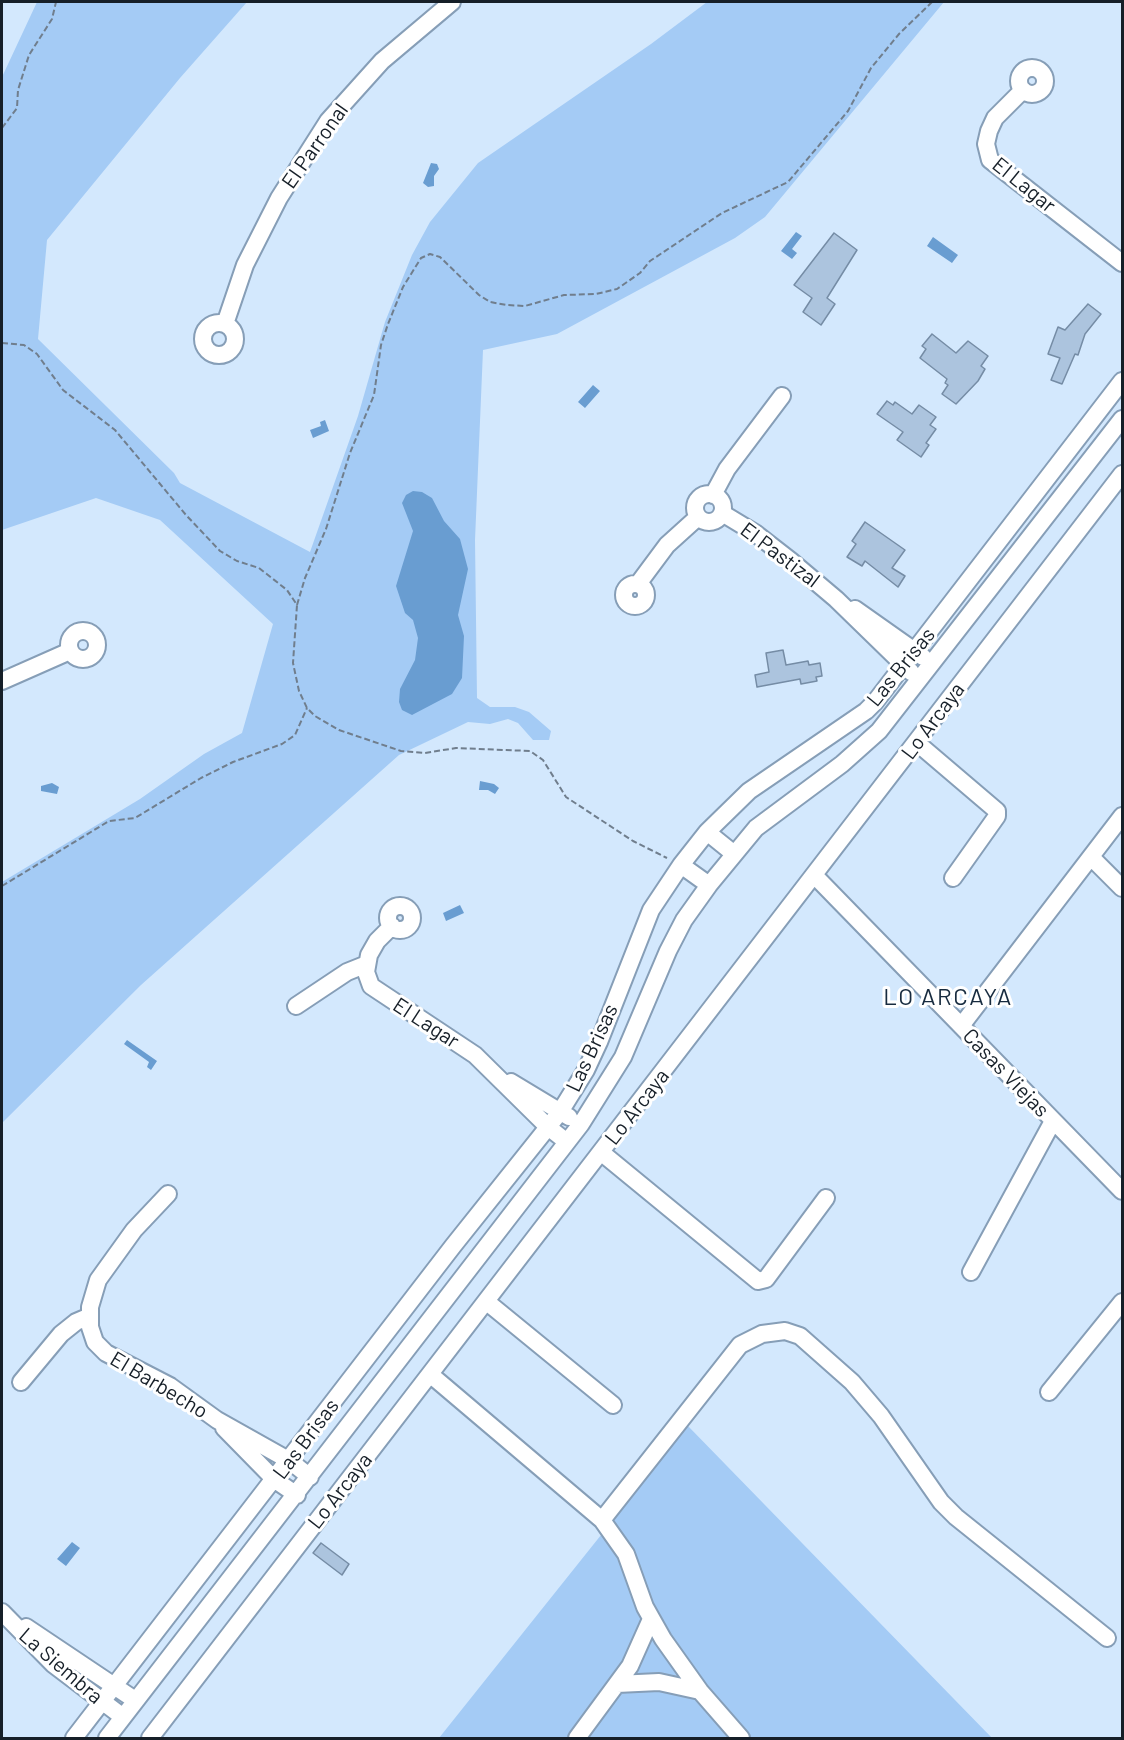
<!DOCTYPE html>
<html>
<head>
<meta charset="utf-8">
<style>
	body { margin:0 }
	#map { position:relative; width:1124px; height:1740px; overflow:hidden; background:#d3e8fd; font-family:Barlow,sans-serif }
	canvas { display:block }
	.frame { position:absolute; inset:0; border:3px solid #161f28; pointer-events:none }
</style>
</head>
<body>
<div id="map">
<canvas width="1124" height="1740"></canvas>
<div class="frame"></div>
</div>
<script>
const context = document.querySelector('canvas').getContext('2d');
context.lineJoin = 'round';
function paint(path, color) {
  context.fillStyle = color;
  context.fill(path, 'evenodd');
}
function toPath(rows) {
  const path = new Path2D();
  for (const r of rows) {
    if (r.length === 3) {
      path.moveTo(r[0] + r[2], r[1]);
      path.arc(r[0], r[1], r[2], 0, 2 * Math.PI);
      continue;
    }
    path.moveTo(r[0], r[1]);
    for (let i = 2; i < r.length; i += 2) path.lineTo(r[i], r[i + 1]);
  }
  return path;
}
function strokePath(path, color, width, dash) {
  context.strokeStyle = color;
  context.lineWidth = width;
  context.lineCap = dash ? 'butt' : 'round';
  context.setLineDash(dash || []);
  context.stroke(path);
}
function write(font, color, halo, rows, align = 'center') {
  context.font = font + ' Barlow,sans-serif';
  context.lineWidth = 6;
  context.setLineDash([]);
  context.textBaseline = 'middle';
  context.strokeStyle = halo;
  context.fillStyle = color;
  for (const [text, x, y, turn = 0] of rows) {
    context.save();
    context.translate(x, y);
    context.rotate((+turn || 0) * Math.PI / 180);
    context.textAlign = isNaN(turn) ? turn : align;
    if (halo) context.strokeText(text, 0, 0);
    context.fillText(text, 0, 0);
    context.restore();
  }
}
paint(toPath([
	[37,2,247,2,180,78,47,240,38,339,174,473,180,483,310,552,358,416,385,322,412,255,430,222,478,163,651,44,707,2,944,2,765,217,735,238,557,334,483,350,475,540,477,698,490,707,515,707,529,712,551,731,549,740,533,740,518,723,508,719,490,724,468,722,399,755,141,985,2,1123,2,882,140,799,204,754,242,733,273,624,160,520,96,498,2,530,2,77],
	[688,1426,992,1738,439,1738]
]), '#a4cbf5');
paint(toPath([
	[431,163,437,164,439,169,434,176,434,186,428,187,423,183],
	[796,232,802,236,792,249,797,253,792,259,781,251],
	[933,237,958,255,952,263,927,246],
	[593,385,600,391,585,408,578,402],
	[325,420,329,431,313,438,310,430,321,426,320,422],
	[413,491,422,492,432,498,444,521,460,539,468,569,458,615,464,636,462,678,452,694,412,715,402,710,399,702,400,689,415,660,418,638,413,620,405,613,396,586,413,531,402,503,406,495],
	[480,781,494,784,499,788,495,794,488,790,479,790],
	[52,783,59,787,57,794,41,791,41,786],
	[460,905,464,913,446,921,443,913],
	[127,1040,157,1061,151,1070,147,1067,149,1062,124,1044],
	[72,1542,80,1548,66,1566,57,1559]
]), '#699dd1');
const building = toPath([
	[834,233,857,250,827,298,835,304,821,325,803,312,812,298,794,285,834,233],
	[1088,304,1101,314,1085,334,1078,355,1075,354,1062,384,1051,380,1060,358,1048,354,1058,327,1065,330,1088,304],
	[932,334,956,353,968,341,988,356,981,366,985,369,978,381,956,404,942,394,948,385,945,383,947,379,920,358,926,349,922,346,932,334],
	[887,401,893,405,895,402,912,414,919,405,936,417,930,425,936,429,926,443,929,445,921,457,897,440,903,432,877,414,887,401],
	[865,522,905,550,892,568,905,576,898,587,865,561,862,566,847,557,856,544,852,541,865,522],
	[783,650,786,665,808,661,809,665,820,663,822,676,816,677,817,681,801,684,800,679,757,687,755,675,769,672,766,653,783,650],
	[321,1543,349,1564,342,1575,313,1553,321,1543]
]);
paint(building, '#acc4de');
strokePath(building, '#758ca5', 1.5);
const minor = toPath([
	[1032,81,13],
	[1023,90,995,118,989,131,986,144,990,160,1122,263],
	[219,339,16],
	[225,324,245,265,279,198,328,121,382,61,452,2],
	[709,508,14],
	[713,495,727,469,782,396],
	[722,513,755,533,791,561,836,599,911,672],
	[635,595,11],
	[638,584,667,545,698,517],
	[855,609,923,657],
	[83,645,14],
	[2,681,70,651],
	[916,742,997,811,997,816,953,878],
	[707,832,733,853],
	[1091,857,1122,888],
	[681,865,709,885],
	[815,876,1122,1191],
	[400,918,12],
	[392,926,377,941,369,955,366,972,371,986,475,1055,548,1127,567,1142],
	[296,1006,347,972,367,964],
	[961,1026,1122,816],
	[511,1082,569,1117],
	[602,1153,758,1281,766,1279,826,1198],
	[168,1194,134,1230,98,1280,90,1307,90,1327,95,1342,106,1353,170,1386,217,1420,290,1461,310,1477],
	[971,1272,1053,1121],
	[487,1302,613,1405],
	[431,1375,602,1520,626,1554,645,1607,663,1639,700,1691,741,1738],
	[21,1382,61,1334,76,1322,90,1316],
	[1049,1392,1122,1302],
	[224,1428,275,1480,297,1495],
	[602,1520,740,1345,762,1334,785,1331,800,1336,852,1382,881,1416,941,1502,956,1517,1107,1638],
	[2,1612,53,1664,123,1717],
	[26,1627,135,1700],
	[617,1684,659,1682,700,1691],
	[74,1738,453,1246,560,1112,586,1070,599,1042,651,910,681,865,707,832,749,791,866,711,875,702,1122,381],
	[107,1738,581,1124,623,1057,668,951,684,920,709,885,756,828,842,764,879,731,1122,419],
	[150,1738,1122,474],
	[577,1738,630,1666,651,1619]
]);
strokePath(minor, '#869eb7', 20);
strokePath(toPath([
	[2,128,17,108,18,90,29,55,52,19,56,2],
	[2,343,24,345,37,354,63,390,115,430,186,515,220,551,237,561,259,568,287,590,297,605,293,663,299,691,307,708,315,716,339,730,401,751,425,753,456,748,530,751,543,760,566,797,633,841,667,858],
	[297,605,305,578,326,529,350,453,374,395,381,345,388,324,403,287,421,258,430,254,440,257,479,295,490,302,507,305,525,306,564,295,596,294,617,289,640,273,650,261,722,213,788,182,848,111,871,68,899,34,932,2],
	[2,886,109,821,135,818,201,778,233,762,282,744,295,735,307,708]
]), '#707e8d', 2, [6, 3]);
strokePath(minor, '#fff', 16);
write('21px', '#161f28', '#fff', [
	["El Parronal",315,146,-55],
	["El Lagar",1024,185,39],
	["El Pastizal",780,555,37],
	["Las Brisas",901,667,-51],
	["Lo Arcaya",933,721,-53],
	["El Lagar",426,1023,33],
	["Las Brisas",592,1048,-65],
	["Casas Viejas",1006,1073,46],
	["Lo Arcaya",637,1107,-52],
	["El Barbecho",159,1385,31],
	["Las Brisas",306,1439,-53],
	["Lo Arcaya",340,1491,-52],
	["La Siembra",61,1666,41]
]);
context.letterSpacing = '1.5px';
write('24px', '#172b3f', '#fff', [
	["LO ARCAYA",948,997]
]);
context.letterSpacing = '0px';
</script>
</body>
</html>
